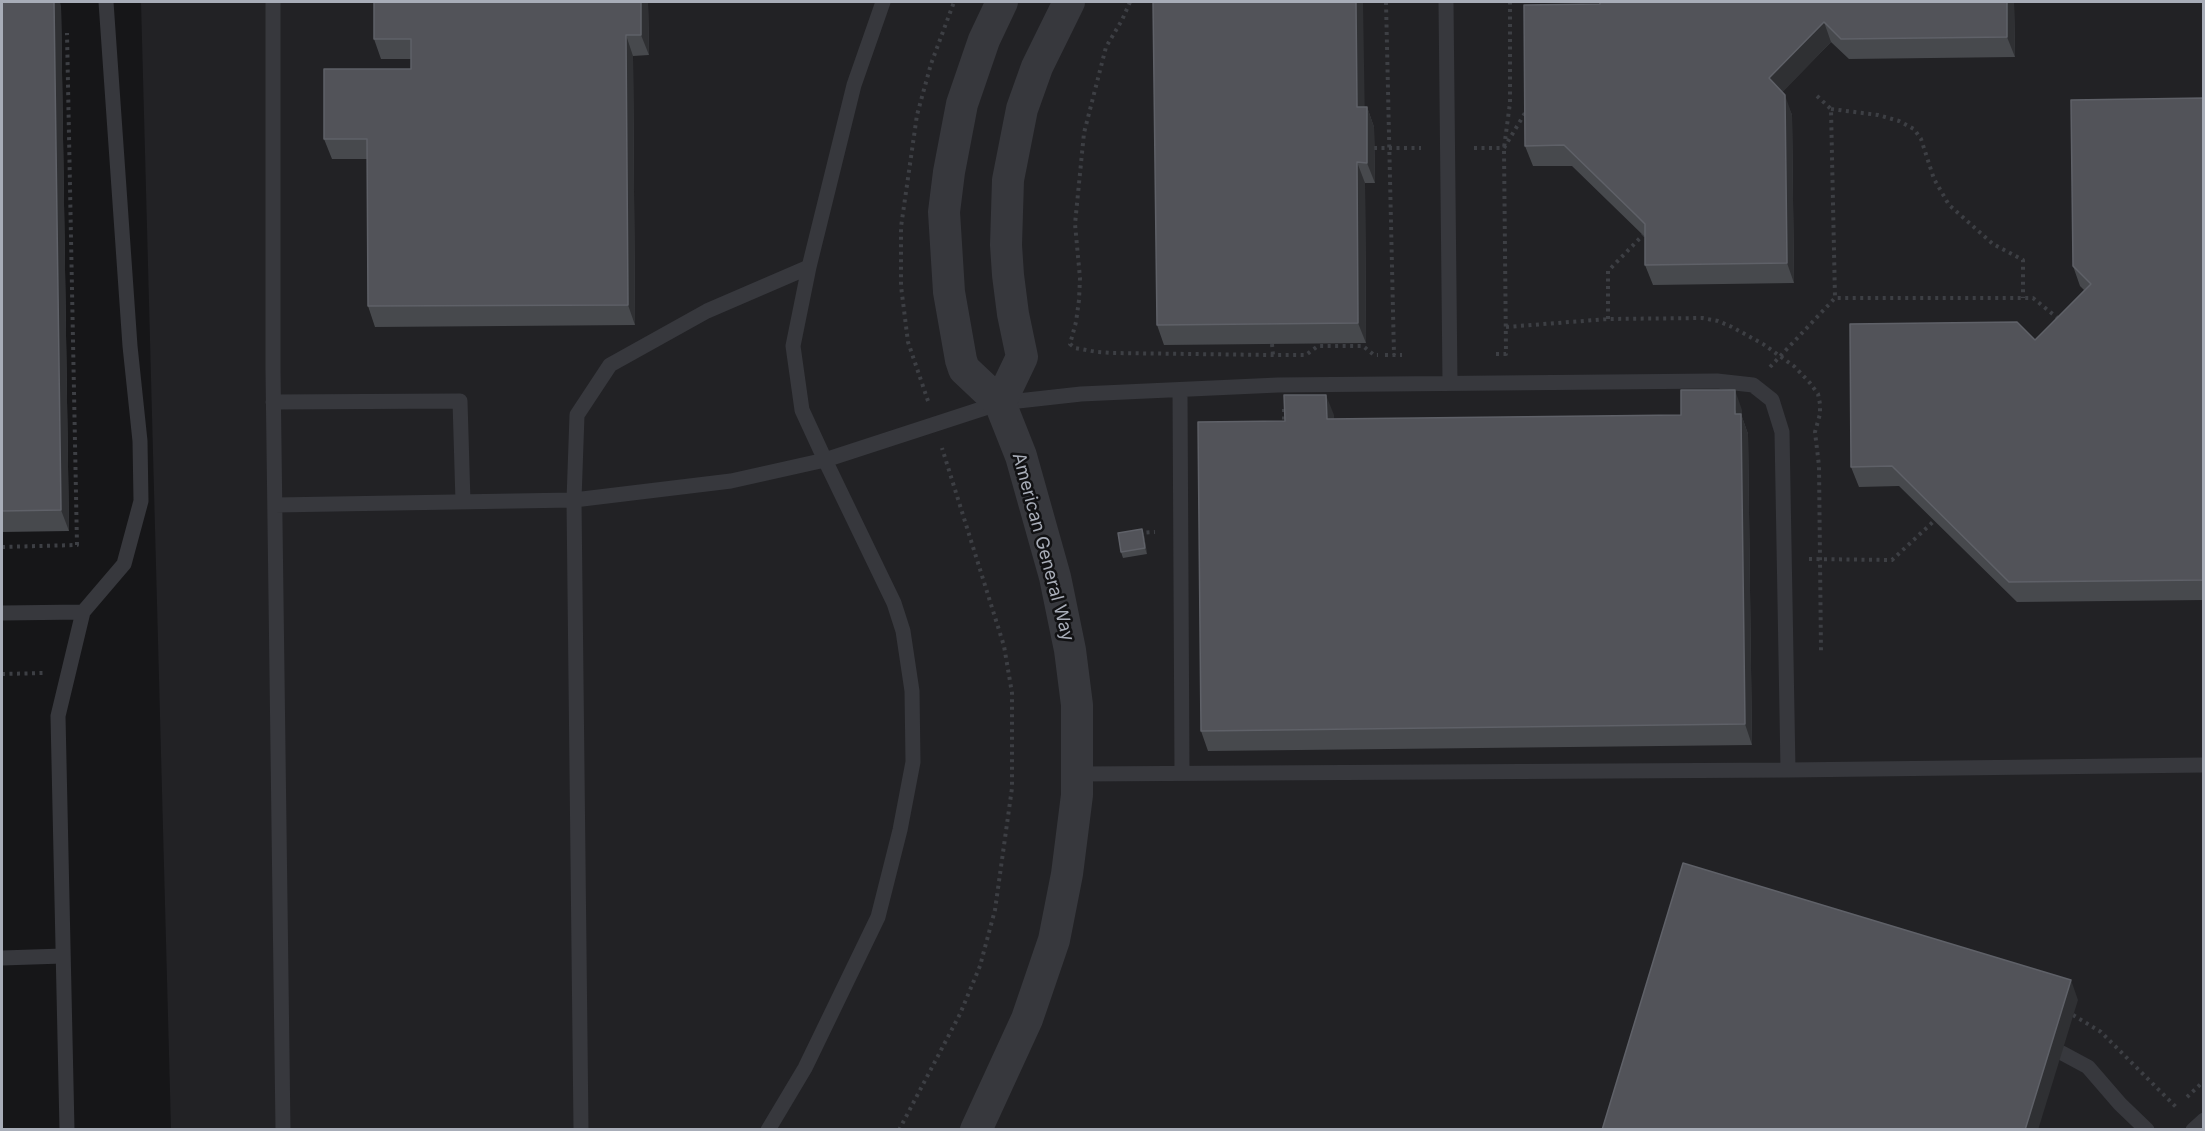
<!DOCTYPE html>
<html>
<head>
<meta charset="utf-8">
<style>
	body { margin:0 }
	#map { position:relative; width:2205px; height:1131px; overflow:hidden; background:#161618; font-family:Inter,sans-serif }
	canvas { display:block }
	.frame { position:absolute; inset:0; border:3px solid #a8adb8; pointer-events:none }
</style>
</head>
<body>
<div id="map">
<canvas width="2205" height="1131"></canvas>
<div class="frame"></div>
</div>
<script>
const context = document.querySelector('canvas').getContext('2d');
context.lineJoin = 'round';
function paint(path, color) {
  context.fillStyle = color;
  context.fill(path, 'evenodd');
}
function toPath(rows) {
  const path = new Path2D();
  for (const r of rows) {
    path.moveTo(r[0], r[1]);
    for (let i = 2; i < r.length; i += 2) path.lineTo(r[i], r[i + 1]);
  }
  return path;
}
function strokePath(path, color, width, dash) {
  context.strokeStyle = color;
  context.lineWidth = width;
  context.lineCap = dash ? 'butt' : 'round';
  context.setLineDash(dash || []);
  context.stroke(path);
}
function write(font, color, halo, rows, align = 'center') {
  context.font = font + ' Inter,sans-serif';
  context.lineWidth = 5;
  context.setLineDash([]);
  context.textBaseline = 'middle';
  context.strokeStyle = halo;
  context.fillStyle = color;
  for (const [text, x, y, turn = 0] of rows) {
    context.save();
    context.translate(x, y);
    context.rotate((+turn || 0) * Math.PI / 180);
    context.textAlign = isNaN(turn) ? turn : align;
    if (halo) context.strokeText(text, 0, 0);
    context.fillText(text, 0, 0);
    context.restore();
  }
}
paint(toPath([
	[141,2,2203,2,2203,1129,171,1129]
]), '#222225');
strokePath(toPath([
	[1130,2,1122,20,1106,47,1084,133,1075,224,1080,278,1079,300,1076,322,1070,344,1075,348,1097,352,1112,353,1273,355,1306,355,1318,346,1363,346,1374,355,1378,355],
	[1386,2,1394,355],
	[1817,96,1831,109,1835,298],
	[1831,109,1878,115,1899,121,1914,129,1921,139,1934,179,1949,205,1993,244,2023,260,2023,298],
	[1374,148,1421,148],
	[1474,148,1504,148,1525,113,1528,113],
	[1608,319,1608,271,1643,235],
	[1506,327,1608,319,1702,318,1718,321,1732,327,1763,344,1795,367,1810,383,1818,394,1820,404,1820,414,1815,432,1819,466,1821,652],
	[1272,344,1273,355],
	[1496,354,1506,354,1504,148,1510,103,1510,2],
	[1385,355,1402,355],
	[1770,367,1835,298,2033,298,2060,320],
	[928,401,908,342,901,286,901,227,917,115,931,64,954,2],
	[1284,409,1284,426],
	[1139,533,1155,532],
	[2,547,77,545,67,33],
	[1809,559,1892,560,1934,521],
	[2,674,43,673],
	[2073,1015,2101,1032,2177,1108],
	[2187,1097,2204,1081],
	[899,1130,960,1014,980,966,995,910,1012,788,1012,693,1004,646,942,448]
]), '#3d3f44', 4, [3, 4.5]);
strokePath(toPath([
	[273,2,273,370,283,1130],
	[1446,2,1450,383],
	[1180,391,1182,773],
	[273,402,460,401,463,502],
	[275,505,574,500,577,415,610,365,707,311,809,267],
	[2,613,83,612,124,564,141,501,140,441,130,346,106,2],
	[1788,770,2204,765],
	[2,958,63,956],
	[2062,1053,2088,1067,2120,1104,2147,1130],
	[67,1130,58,716,83,612],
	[581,1130,574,500,731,481,825,460,802,410,793,346,809,267,854,85,883,2],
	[768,1130,805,1068,878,917,900,830,913,762,912,691,903,631,894,603,825,460,1000,403,1081,394,1278,385,1717,381,1753,385,1772,400,1782,432,1788,770,1078,774],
	[2193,1130,2204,1120]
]), '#37383d', 15);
strokePath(toPath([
	[1000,403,964,369,961,360,949,292,944,212,949,172,962,104,984,40,1002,2],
	[976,1130,1027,1019,1054,940,1067,874,1077,795,1077,705,1070,650,1055,577,1021,456,1000,403,1022,357,1013,314,1008,275,1006,245,1008,180,1022,109,1037,67,1069,2]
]), '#37383d', 32);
paint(toPath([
	[2,2,61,6,69,531,2,532],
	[648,2,649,55,633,56,635,325,375,327,368,306,367,159,332,159,324,139,411,69,411,59,381,59,374,39],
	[2014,2,2015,57,1849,59,1831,42,1782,92,1792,115,1794,283,1653,285,1645,265,1645,237,1572,166,1533,166,1525,146,1524,5],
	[2204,98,2204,600,2017,602,1899,486,1859,487,1851,467,2035,340,2084,290,2080,286,2073,266],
	[1364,107,1367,107,1374,127,1375,183,1365,183,1366,343,1164,345,1157,325],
	[1742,410,1742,417,1748,434,1752,745,1208,751,1201,731,1285,421,1334,415,1334,419,1681,415],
	[1142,529,1144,535,1147,554,1123,558,1121,552]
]), '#47494d');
paint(toPath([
	[54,2,60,2,61,6,69,531,61,510],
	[641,2,648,2,649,55,641,35],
	[1356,2,1363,2,1365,127,1357,107],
	[2007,2,2014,2,2015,57,2007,37],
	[1824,22,1831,42,1776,99,1769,78],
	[626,35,633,56,635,325,628,305],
	[1785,95,1792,115,1794,283,1787,263],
	[1367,107,1374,127,1375,183,1367,163],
	[1357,162,1365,183,1366,343,1358,323],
	[1735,390,1742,410,1742,417,1748,434,1752,745,1745,724],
	[1326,395,1334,415,1334,439,1327,419],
	[1142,529,1144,535,1147,554,1145,548],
	[2071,980,2078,1000,2038,1130,2025,1130]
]), '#2f3033');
const building = toPath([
	[2,2,54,2,61,510,2,511,2,2],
	[374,2,641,2,641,35,626,35,628,305,368,306,367,139,324,139,324,69,411,69,411,39,374,39,374,2],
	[1153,2,1356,2,1357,107,1367,107,1367,163,1357,162,1358,323,1157,325,1153,2],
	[1600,2,2007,2,2007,37,1841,39,1824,22,1769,78,1785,95,1787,263,1645,265,1645,224,1636,215,1564,145,1525,146,1524,5,1600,4,1600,2],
	[2204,98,2204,580,2009,582,1892,466,1851,467,1850,324,2017,322,2035,340,2091,284,2073,266,2071,100,2204,98],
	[1681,390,1735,390,1735,414,1741,414,1745,724,1201,731,1198,422,1285,421,1284,395,1326,395,1327,419,1681,415,1681,390],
	[1142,529,1145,548,1121,552,1118,533,1142,529],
	[1683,863,2071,980,2025,1130,1602,1130,1683,863]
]);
paint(building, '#525359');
strokePath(building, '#5f6168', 1.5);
write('18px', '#a8adb8', '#111113', [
	["American General Way",1043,547,75]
]);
</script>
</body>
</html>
